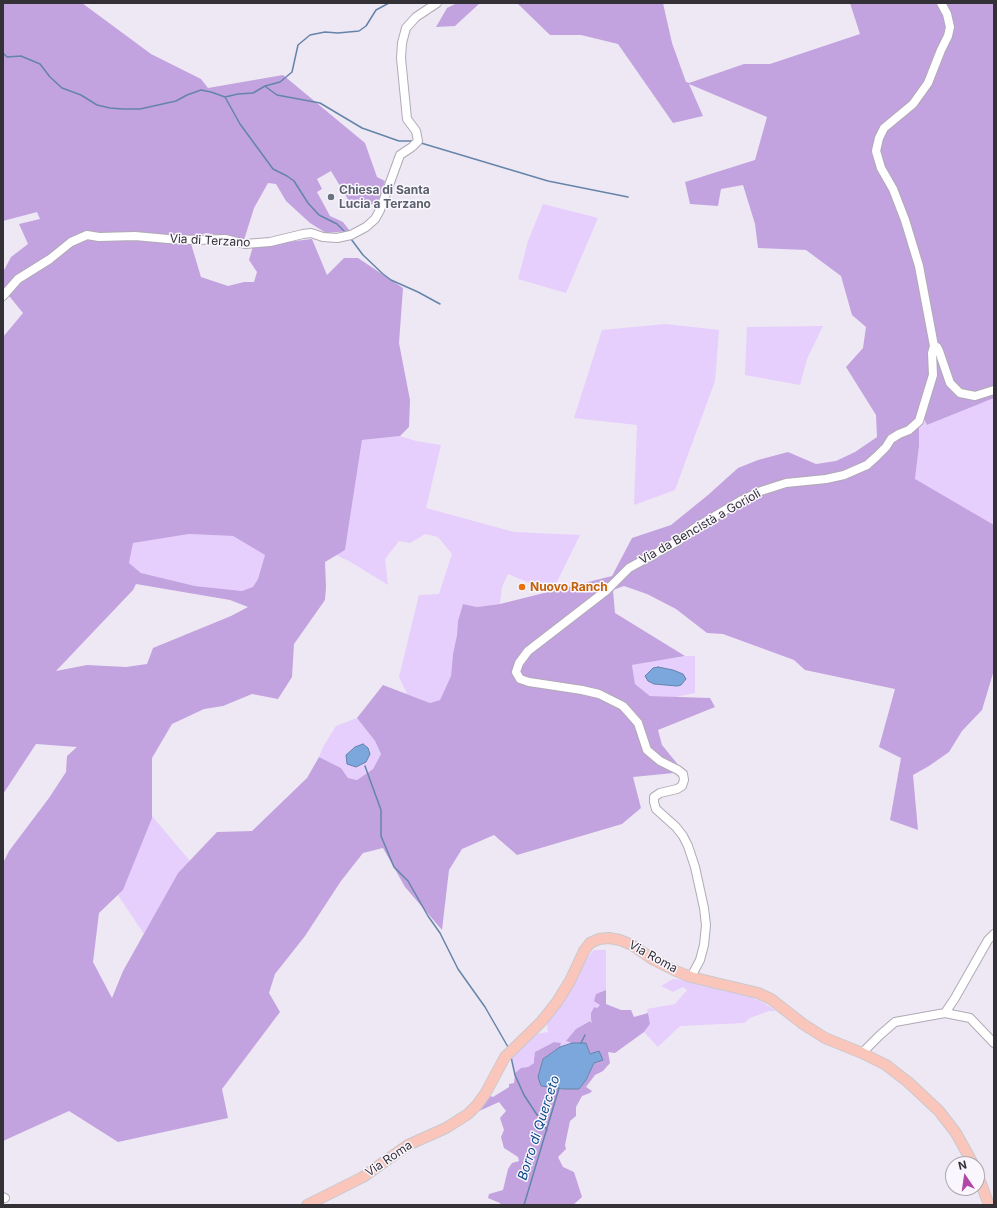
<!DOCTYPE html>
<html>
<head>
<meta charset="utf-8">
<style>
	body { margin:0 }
	#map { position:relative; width:997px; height:1208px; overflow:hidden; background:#eee8f4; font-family:Inter,sans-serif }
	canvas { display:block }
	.frame { position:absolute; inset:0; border:4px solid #333136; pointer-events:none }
	.north { position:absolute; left:945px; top:1156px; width:40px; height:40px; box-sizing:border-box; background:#faf6fe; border:1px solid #aaa7ae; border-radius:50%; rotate:347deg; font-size:11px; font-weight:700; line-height:16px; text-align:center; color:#333136 }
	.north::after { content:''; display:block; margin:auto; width:14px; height:18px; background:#b247a8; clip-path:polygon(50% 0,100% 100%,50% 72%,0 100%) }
</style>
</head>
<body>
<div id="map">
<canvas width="997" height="1208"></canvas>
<div class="frame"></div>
<div class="north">N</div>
</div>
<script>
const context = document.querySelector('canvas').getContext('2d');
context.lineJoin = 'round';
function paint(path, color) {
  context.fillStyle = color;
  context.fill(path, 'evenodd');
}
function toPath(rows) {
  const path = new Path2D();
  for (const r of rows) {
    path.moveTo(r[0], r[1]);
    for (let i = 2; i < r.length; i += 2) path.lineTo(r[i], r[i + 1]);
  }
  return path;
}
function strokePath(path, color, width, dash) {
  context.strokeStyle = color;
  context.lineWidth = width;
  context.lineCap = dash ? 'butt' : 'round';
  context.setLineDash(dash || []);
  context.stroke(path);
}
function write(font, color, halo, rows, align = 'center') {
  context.font = font + ' Inter,sans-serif';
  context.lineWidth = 3;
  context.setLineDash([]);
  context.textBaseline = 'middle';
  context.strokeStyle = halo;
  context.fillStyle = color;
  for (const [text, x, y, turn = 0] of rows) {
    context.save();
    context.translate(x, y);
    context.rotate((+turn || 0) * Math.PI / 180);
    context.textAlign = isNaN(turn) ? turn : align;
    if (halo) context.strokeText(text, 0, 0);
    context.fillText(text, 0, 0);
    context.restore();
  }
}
paint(toPath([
	[543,204,598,218,566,293,518,279,528,241],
	[665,324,719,330,715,381,675,490,634,505,637,425,574,418,602,330],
	[823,326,807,359,800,385,745,375,747,327],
	[994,398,994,525,915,480,919,446,918,407,927,425],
	[400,436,416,441,441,445,426,508,514,532,580,535,552,592,508,574,502,587,500,604,477,607,463,604,458,621,457,635,453,654,451,676,440,700,430,703,407,694,399,677,419,595,439,594,452,554,438,537,425,534,410,543,399,541,385,559,388,585,349,561,336,555,345,550,362,440],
	[189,534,233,536,265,555,258,579,253,588,242,591,195,586,141,573,129,563,133,543],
	[685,656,695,656,695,693,676,697,650,696,635,684,632,665],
	[357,718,375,741,381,754,373,769,357,780,348,778,341,768,319,757,324,745,336,726],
	[152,816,190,861,178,873,144,934,118,895,123,890],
	[594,950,606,950,606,990,596,994,600,1005,597,1008,594,1007,591,1013,591,1020,576,1029,567,1041,572,1043,560,1047,561,1043,554,1042,535,1052,534,1063,528,1067,521,1068,515,1073,511,1055,536,1034,548,1032,547,1024,559,1005,585,959],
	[673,979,686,980,692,983,751,997,764,1003,776,1011,769,1011,750,1018,744,1023,680,1026,658,1047,644,1032,650,1024,647,1009,675,1004,687,990,683,987,673,992,661,986]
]), '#e6cefd');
paint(toPath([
	[3,3,82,3,151,54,201,79,208,88,283,75,365,143,377,177,385,181,378,203,369,205,349,201,331,171,317,179,322,189,317,192,330,216,343,222,350,231,326,233,310,223,286,201,276,184,268,183,254,208,244,240,207,233,189,237,201,277,228,286,244,282,254,282,257,272,249,260,253,246,312,239,327,275,344,258,358,258,403,288,399,343,410,400,409,427,400,436,362,440,345,550,325,562,326,587,325,600,294,644,292,677,278,699,252,694,223,706,204,709,172,724,152,758,152,818,123,890,99,913,93,962,112,998,123,971,178,873,217,832,252,831,307,778,319,757,341,768,348,778,357,780,373,769,381,754,375,741,357,718,383,685,430,703,440,700,451,676,453,654,457,635,458,621,463,604,477,607,500,604,612,576,632,538,671,525,708,495,738,468,758,460,788,452,816,464,836,461,855,452,877,437,876,415,846,367,863,348,866,327,852,315,841,276,806,250,758,248,755,224,743,185,721,189,718,206,690,204,685,182,755,160,767,117,689,84,703,116,673,123,618,44,581,35,550,35,517,3,663,3,672,43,686,82,689,83,744,64,770,64,860,34,850,3,994,3,994,398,927,425,919,408,919,446,915,479,994,525,994,670,982,710,962,731,949,752,929,766,913,775,918,830,890,820,901,758,879,747,895,689,805,670,794,660,723,634,707,633,676,609,647,594,624,586,613,590,615,613,685,656,632,665,635,684,650,696,710,698,715,707,658,730,662,745,684,772,633,777,641,808,622,824,517,855,494,835,462,849,449,870,442,930,405,887,383,848,363,853,341,881,305,936,275,974,269,993,280,1012,222,1089,228,1118,118,1142,69,1111,3,1141,3,863,9,851,49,798,66,772,67,756,77,747,36,744,3,794,3,337,23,313,10,297,3,291,3,272,11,257,28,244,19,224,40,219,37,212,3,221],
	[189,534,233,536,265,555,258,579,253,587,242,591,195,586,141,573,129,563,133,543],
	[136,584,230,600,248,607,231,616,153,648,147,664,126,667,87,665,56,671,133,590],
	[457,3,480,3,455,26,436,27,447,8],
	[606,990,606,1004,621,1010,631,1010,634,1017,648,1013,650,1024,644,1032,615,1053,608,1052,610,1063,603,1071,595,1075,586,1087,592,1091,590,1093,582,1096,576,1107,576,1116,570,1121,565,1145,566,1149,558,1157,563,1167,574,1172,582,1197,573,1205,500,1205,500,1203,488,1198,489,1194,503,1190,508,1169,512,1163,519,1161,518,1157,504,1148,501,1137,504,1130,500,1118,506,1111,499,1102,477,1112,485,1094,493,1097,509,1087,509,1084,514,1083,515,1073,521,1068,528,1067,534,1063,534,1059,535,1052,554,1042,561,1043,560,1047,543,1059,540,1086,558,1089,579,1089,586,1080,594,1063,603,1059,590,1054,586,1043,572,1043,566,1041,576,1029,590,1021,592,1023,591,1020,591,1013,594,1007,597,1008,600,1005,594,1001,596,994]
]), '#c2a3df');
const water = toPath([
	[658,667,673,670,683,674,686,679,681,685,677,686,654,684,648,681,645,676,653,668,658,667],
	[363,744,368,748,370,754,366,762,356,767,347,764,346,755,355,747,363,744],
	[572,1043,586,1043,590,1054,599,1051,603,1060,594,1063,586,1080,579,1089,563,1089,541,1086,538,1077,543,1059,560,1047,572,1043]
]);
paint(water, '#7ba7dc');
strokePath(water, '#6584aa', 1);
strokePath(toPath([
	[3,53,7,57,21,56,40,64,50,77,62,88,81,95,97,105,110,108,123,109,140,109,176,101,187,95,201,90,211,92,225,97,238,94,253,93,265,86,280,82,292,72,298,45,310,35,325,32,338,33,359,31,366,26,376,10,389,3],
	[266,87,277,95,320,103,362,128,399,141,414,141],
	[225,97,240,124,273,169,287,176,294,181,308,203,319,215,337,224,346,233],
	[421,143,548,181,628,197],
	[351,239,363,255,383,274,391,280,418,292,440,304],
	[365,766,381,810,381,836,394,867,408,881,428,916,440,933,458,969,485,1007,508,1047],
	[581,1043,585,1035],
	[511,1057,515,1075,524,1095,547,1130],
	[524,1205,559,1088]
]), '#6584aa', 1.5);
const minor = toPath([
	[3,296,18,279,50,259,71,242,87,235,99,237,135,236,168,239,196,240,225,239,245,244,270,242,303,234,311,233,323,237,337,238,351,235,366,227,375,219,380,210,400,155,412,147,418,141,416,131,407,119,401,58,402,43,406,28,416,17,437,3],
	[934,346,937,347,939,351,950,383,960,393,975,396,994,390],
	[691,977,700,960,704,945,706,925,704,908,695,867,688,846,683,836,676,827,656,809,654,802,654,797,660,793,677,789,682,786,684,780,683,774,678,770,660,761,647,750,638,723,623,706,599,694,582,690,529,682,520,679,516,672,519,663,528,651,607,590,629,568,678,541,695,528,742,500,761,491,786,483,826,479,844,475,867,465,877,456,886,447,891,439,899,434,909,430,919,421,933,375,932,353,934,346,919,266,905,220,893,189,881,168,876,151,879,138,884,128,913,104,928,83,941,50,948,36,950,27,947,14,941,3],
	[945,1013,970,1018,994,1043],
	[862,1053,880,1035,895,1022,945,1013,955,998,988,940,994,934],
	[3,1197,5,1198]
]);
const major = toPath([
	[977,1173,989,1205],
	[307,1205,363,1177,408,1145,446,1128,468,1114,477,1105,485,1094,505,1057,541,1022,557,1002,570,981,584,951,590,943,599,939,609,938,620,940,632,945,654,960,676,971,691,977,758,993,771,999,803,1024,825,1038,862,1053,886,1065,908,1082,939,1111,956,1133,973,1164]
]);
strokePath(minor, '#b0aab5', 10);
strokePath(major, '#cac9cb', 12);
strokePath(minor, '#fff', 8);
strokePath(major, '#fac6bc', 10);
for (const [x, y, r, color] of [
	[331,197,4,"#6b7280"],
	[522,587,4,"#e8710a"]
]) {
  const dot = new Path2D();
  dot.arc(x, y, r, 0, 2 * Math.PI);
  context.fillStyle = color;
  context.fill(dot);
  strokePath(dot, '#faf6fe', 1.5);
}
write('bold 12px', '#5b616d', '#faf6fe', [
	["Chiesa di Santa",339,190],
	["Lucia a Terzano",339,204]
], 'left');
write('12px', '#333136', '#faf6fe', [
	["Via di Terzano",210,241,3],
	["Via da Bencistà a Gorioli",700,527,-30],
	["Via Roma",653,957,29],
	["Via Roma",389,1159,-34]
]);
write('bold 12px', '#c56008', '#faf6fe', [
	["Nuovo Ranch",530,587]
], 'left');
write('italic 13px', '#044686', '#faf6fe', [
	["Borro di Querceto",539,1128,-72]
]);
</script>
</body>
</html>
